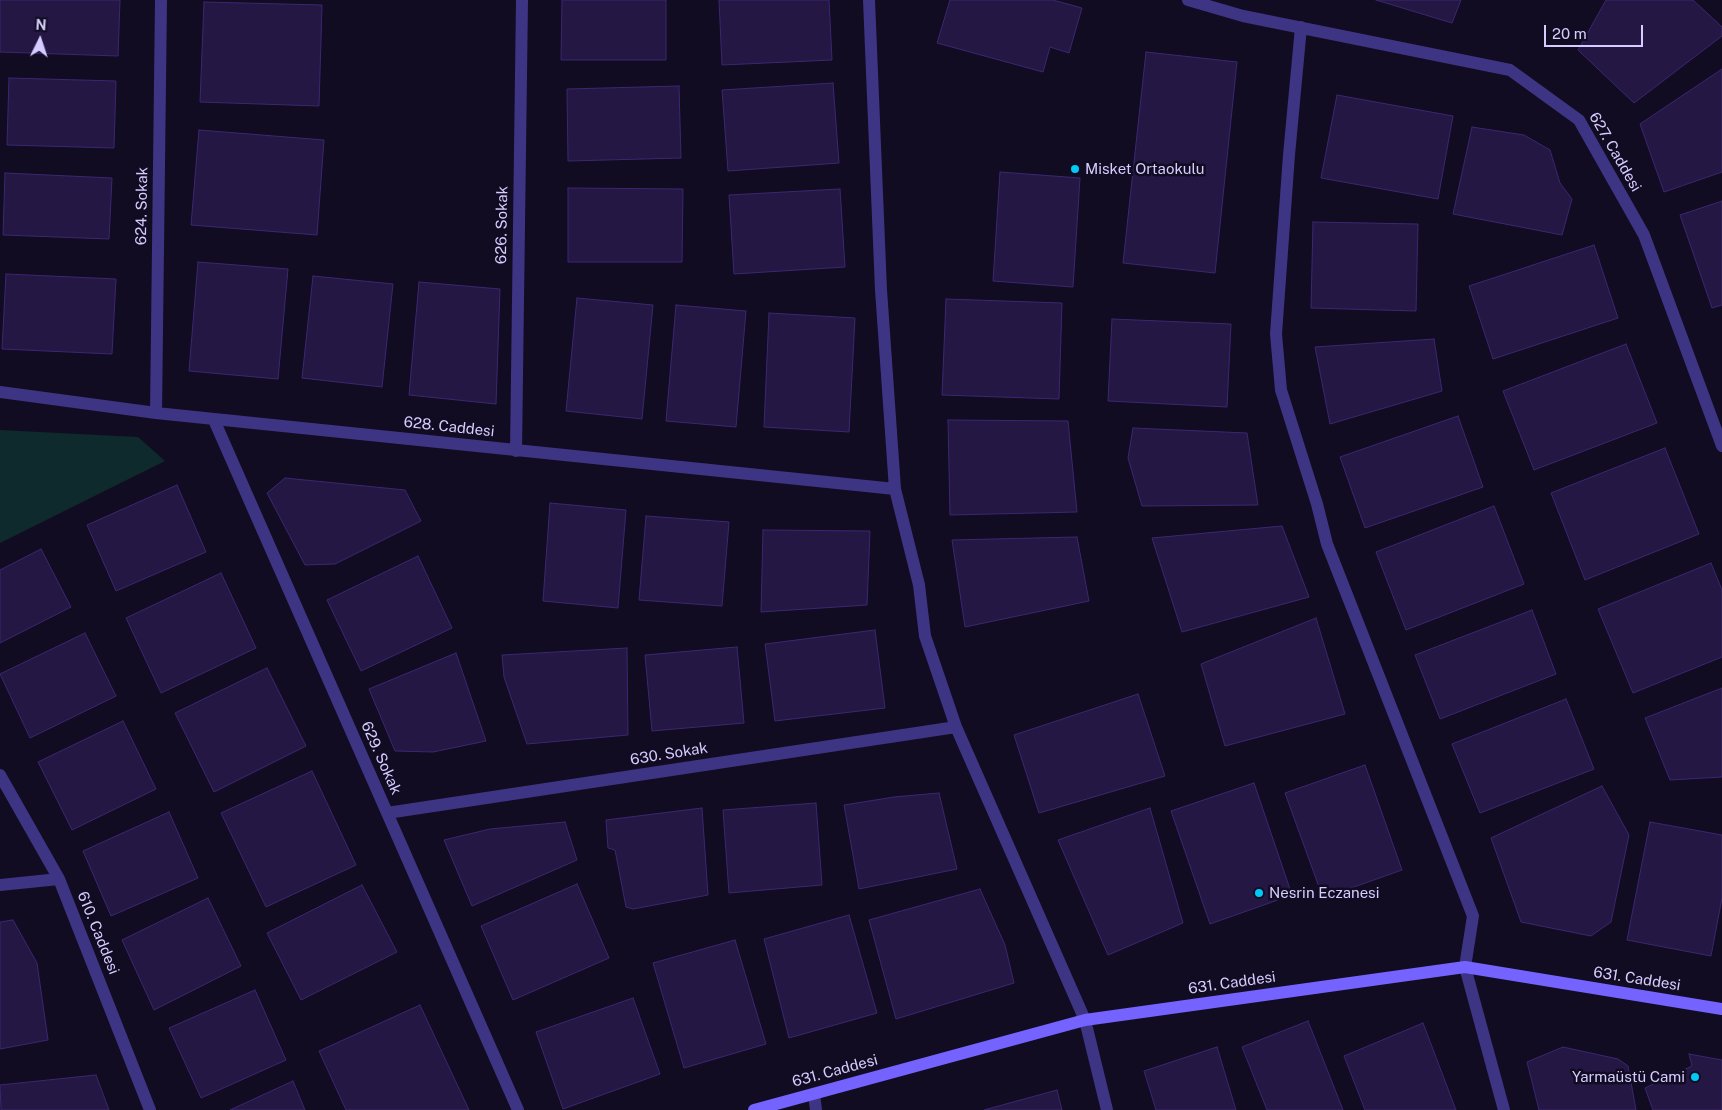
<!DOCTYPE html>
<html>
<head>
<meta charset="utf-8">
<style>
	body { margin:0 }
	#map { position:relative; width:1722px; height:1110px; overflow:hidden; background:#110c22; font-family:"Public Sans",sans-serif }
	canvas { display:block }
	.north { position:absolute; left:15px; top:15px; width:50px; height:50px; -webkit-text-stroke:4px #110c22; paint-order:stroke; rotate:4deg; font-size:14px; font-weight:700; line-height:20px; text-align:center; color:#d6ccff }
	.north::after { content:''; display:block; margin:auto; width:18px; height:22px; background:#d6ccff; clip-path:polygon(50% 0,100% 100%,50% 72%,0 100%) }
	.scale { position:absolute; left:1544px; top:25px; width:99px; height:22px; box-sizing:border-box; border:2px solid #d6ccff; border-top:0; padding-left:6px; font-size:15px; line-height:18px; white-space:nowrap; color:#d6ccff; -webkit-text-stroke:4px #110c22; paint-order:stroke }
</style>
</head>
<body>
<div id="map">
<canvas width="1722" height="1110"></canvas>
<div class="north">N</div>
<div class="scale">20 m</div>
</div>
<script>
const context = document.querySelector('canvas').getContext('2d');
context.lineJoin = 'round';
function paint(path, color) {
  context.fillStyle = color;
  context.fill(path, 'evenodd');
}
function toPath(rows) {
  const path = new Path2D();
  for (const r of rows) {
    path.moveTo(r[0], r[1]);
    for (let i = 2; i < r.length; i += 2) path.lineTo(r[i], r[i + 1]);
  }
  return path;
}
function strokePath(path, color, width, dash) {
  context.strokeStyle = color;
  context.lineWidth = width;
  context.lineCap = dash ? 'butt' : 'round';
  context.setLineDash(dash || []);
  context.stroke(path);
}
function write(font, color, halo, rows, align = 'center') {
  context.font = font + ' "Public Sans",sans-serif';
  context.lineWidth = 5;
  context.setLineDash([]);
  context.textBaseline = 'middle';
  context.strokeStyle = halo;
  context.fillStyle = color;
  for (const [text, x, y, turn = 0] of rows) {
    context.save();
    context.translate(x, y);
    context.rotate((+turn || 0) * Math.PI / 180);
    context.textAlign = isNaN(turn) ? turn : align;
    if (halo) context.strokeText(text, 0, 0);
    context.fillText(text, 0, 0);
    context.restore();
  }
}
paint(toPath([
	[0,430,138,437,165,461,0,543]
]), '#0e2a2c');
const building = toPath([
	[0,0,120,0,118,56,0,52,0,0],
	[562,0,666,0,666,60,561,60,562,0],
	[719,0,829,0,832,60,722,65,719,0],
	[950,0,1053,0,1082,8,1069,53,1050,47,1043,72,937,43,950,0],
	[1376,0,1461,0,1452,23,1376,0],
	[1606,0,1693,0,1722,27,1722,36,1634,103,1578,50,1606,0],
	[204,2,322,5,319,106,200,102,204,2],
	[1146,52,1237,62,1215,273,1123,263,1146,52],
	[1722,69,1722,172,1664,192,1640,124,1722,69],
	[9,78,116,81,114,148,7,145,9,78],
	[833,83,839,163,728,171,722,90,833,83],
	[679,86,681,158,568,161,567,89,679,86],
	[1337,95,1453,116,1438,199,1321,178,1337,95],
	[1472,127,1524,135,1550,150,1560,183,1572,199,1562,235,1453,214,1472,127],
	[199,130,324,140,317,235,191,225,199,130],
	[1000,172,1080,178,1073,287,993,281,1000,172],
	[5,173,112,178,109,239,3,235,5,173],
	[568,188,683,189,682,262,568,262,568,188],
	[840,189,845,267,734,274,729,195,840,189],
	[1722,201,1722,305,1712,308,1680,215,1722,201],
	[1313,222,1418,224,1416,311,1311,308,1313,222],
	[1594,245,1618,318,1493,359,1469,286,1594,245],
	[198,262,288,269,278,379,189,371,198,262],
	[6,274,116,279,112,354,2,349,6,274],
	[313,276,393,284,382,387,302,378,313,276],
	[419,282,500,289,496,404,409,395,419,282],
	[577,298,653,305,642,419,566,411,577,298],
	[946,299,1062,303,1059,399,942,395,946,299],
	[676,305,746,311,736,427,666,421,676,305],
	[769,313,855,318,849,432,764,427,769,313],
	[1112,319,1231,324,1227,407,1108,401,1112,319],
	[1434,339,1442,391,1330,424,1315,347,1434,339],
	[1626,344,1657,423,1534,470,1503,391,1626,344],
	[1458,416,1483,487,1365,528,1340,457,1458,416],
	[948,420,1068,421,1077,512,950,515,948,420],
	[1133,428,1247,433,1258,505,1142,506,1128,458,1133,428],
	[1665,448,1699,534,1585,580,1551,493,1665,448],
	[285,478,405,490,421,521,335,564,305,565,267,493,285,478],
	[177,485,206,552,116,591,87,525,177,485],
	[550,503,626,510,618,608,543,601,550,503],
	[1494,506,1524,584,1406,630,1376,552,1494,506],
	[646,516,729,522,722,606,639,600,646,516],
	[1282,526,1309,597,1182,632,1152,538,1282,526],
	[763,530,870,531,867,605,761,612,763,530],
	[1077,537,1089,601,965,627,952,540,1077,537],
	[41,549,71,607,0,643,0,570,41,549],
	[418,556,452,628,361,671,327,600,418,556],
	[1711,563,1722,590,1722,657,1633,693,1598,609,1711,563],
	[221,573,256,648,161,693,126,618,221,573],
	[1532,610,1556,674,1440,719,1415,655,1532,610],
	[1316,618,1345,714,1225,746,1201,664,1316,618],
	[875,630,885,708,775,721,765,644,875,630],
	[85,633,116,696,30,738,0,674,85,633],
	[737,647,744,723,652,731,645,655,737,647],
	[627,648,628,735,527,744,504,677,502,655,627,648],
	[456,653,486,741,433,752,395,751,369,689,456,653],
	[267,668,306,746,214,792,175,713,267,668],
	[1722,688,1722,777,1670,780,1645,718,1722,688],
	[1138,694,1165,776,1039,813,1014,735,1138,694],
	[1566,699,1594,769,1480,813,1452,744,1566,699],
	[123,721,156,789,72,830,38,762,123,721],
	[1365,765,1402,870,1323,898,1285,793,1365,765],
	[312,771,356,865,266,907,221,813,312,771],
	[1254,783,1292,895,1210,924,1171,811,1254,783],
	[1602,786,1629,835,1611,922,1591,936,1521,922,1491,838,1602,786],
	[939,793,957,869,859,889,844,805,894,797,939,793],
	[816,803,822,885,729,893,723,810,816,803],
	[702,808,708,895,633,909,626,907,615,850,608,848,606,820,702,808],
	[1150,808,1183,923,1108,955,1058,840,1150,808],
	[169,812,198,878,111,916,83,851,169,812],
	[565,822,577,860,472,906,444,840,490,829,565,822],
	[1650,822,1722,835,1722,898,1711,956,1627,940,1650,822],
	[577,884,609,958,513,1000,481,926,577,884],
	[362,885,397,952,301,1000,267,933,362,885],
	[980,889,1005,945,1014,983,896,1019,869,920,980,889],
	[208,898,241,966,154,1010,122,940,208,898],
	[849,915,877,1013,789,1038,764,939,849,915],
	[13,920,37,963,48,1040,0,1049,0,922,13,920],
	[735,940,766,1044,684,1068,653,963,735,940],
	[255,990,286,1060,201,1098,169,1028,255,990],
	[633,998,660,1074,563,1109,536,1032,633,998],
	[420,1005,469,1110,346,1110,319,1051,420,1005],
	[1308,1021,1343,1110,1267,1110,1242,1047,1308,1021],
	[1423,1023,1456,1110,1365,1110,1344,1056,1423,1023],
	[1217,1047,1236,1110,1156,1110,1144,1071,1217,1047],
	[1563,1047,1618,1059,1628,1066,1636,1110,1539,1110,1527,1062,1563,1047],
	[1689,1054,1722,1060,1722,1110,1653,1110,1645,1088,1692,1066,1689,1054],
	[96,1075,109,1110,1,1110,0,1085,96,1075],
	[293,1081,305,1110,230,1110,293,1081],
	[1057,1090,1062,1110,984,1110,1057,1090]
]);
paint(building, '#241744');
strokePath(building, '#3c2771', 1);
strokePath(toPath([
	[869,0,881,290,895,489,919,585,925,636,956,727,1085,1020,1107,1110],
	[1188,0,1243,16,1510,70,1579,120,1644,235,1722,446],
	[1301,27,1289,155,1276,334,1281,390,1317,504,1327,544,1473,916,1465,967,1504,1110],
	[0,392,156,413,895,489],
	[156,413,161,0],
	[214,420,518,1110],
	[516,451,522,0],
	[0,775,59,879,150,1110],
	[387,813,956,727],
	[0,885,59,879],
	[814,1094,816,1110]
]), '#3e3484', 12);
strokePath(toPath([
	[754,1110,1085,1020,1465,967,1722,1009]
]), '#7563ff', 12);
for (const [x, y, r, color] of [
	[1075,169,5,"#00c9f7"],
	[1259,893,5,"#00c9f7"],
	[1695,1077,5,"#00c9f7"]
]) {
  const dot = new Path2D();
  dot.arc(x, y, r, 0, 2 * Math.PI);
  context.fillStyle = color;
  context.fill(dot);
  strokePath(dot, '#110c22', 2);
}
write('15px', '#d6ccff', '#110c22', [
	["627. Caddesi",1615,152,60],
	["624. Sokak",142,206,-89],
	["626. Sokak",502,225,-89],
	["628. Caddesi",449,427,6],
	["630. Sokak",669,754,-9],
	["629. Sokak",381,758,66],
	["610. Caddesi",98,933,68],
	["631. Caddesi",1637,979,9],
	["631. Caddesi",1232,983,-8],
	["631. Caddesi",835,1071,-15]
]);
write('15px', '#d6ccff', '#110c22', [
	["Misket Ortaokulu",1085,169],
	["Nesrin Eczanesi",1269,893],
	["Yarmaüstü Cami",1685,1077,"right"]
], 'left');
</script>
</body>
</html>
